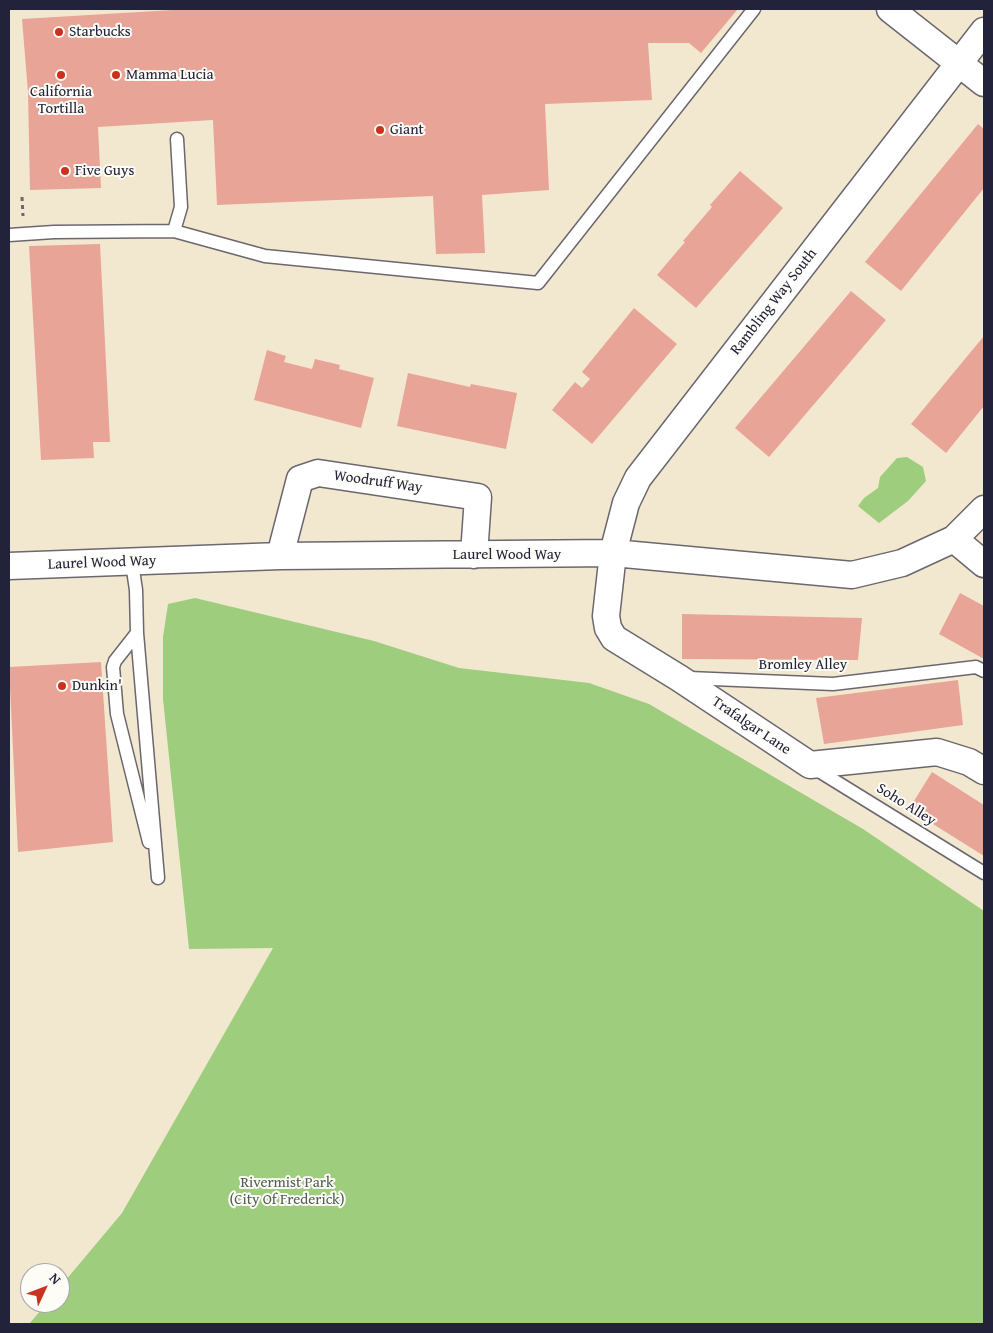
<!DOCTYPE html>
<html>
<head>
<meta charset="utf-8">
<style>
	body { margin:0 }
	#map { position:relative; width:993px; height:1333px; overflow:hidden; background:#f2e8d0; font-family:"Gentium Book Plus",serif }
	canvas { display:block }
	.frame { position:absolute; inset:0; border:10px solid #22223b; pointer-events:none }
	.north { position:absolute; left:20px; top:1263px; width:50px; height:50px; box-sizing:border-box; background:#fdfcf7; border:1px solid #a5a5ac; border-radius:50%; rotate:47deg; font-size:14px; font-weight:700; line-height:20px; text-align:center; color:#22223b }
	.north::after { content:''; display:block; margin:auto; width:18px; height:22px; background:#c8321e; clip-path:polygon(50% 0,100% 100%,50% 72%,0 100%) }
</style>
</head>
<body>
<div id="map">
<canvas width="993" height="1333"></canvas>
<div class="frame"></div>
<div class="north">N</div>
</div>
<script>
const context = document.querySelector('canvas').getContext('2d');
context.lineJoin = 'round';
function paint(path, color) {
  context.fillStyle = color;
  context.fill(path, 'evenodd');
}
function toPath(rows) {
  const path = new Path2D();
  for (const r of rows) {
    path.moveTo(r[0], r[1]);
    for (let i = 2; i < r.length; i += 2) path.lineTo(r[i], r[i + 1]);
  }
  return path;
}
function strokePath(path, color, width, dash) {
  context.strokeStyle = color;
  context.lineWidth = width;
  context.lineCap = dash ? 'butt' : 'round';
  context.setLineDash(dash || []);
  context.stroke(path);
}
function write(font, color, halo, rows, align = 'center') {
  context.font = font + ' "Gentium Book Plus",serif';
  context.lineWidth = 4;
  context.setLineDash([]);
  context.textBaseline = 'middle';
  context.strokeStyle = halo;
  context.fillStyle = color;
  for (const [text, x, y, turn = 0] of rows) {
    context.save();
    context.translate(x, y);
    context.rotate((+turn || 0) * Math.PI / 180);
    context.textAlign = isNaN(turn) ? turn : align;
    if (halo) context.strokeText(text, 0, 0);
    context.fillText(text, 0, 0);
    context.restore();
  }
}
paint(toPath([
	[907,457,923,467,926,481,908,501,879,523,858,506,864,498,878,488,880,477,897,458],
	[195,598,374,641,459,668,589,683,649,704,863,829,984,911,984,1324,29,1324,47,1303,60,1303,60,1287,122,1213,273,948,189,949,163,699,163,637,168,604]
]), '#9dcd7d');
paint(toPath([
	[189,9,738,9,701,53,689,43,648,43,652,100,545,104,549,190,482,195,485,253,436,254,433,196,217,205,213,120,98,127,101,188,30,190,28,92,22,19],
	[978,124,984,129,984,188,901,291,865,262],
	[740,171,783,208,696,308,657,275,685,242,683,241,712,207,710,205],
	[100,244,110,442,93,442,94,458,41,460,29,246],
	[851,291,886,320,769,457,735,428],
	[634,308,677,344,592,444,552,410,575,382,582,388,590,379,582,372],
	[984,336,984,406,946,453,911,424],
	[267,350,286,356,284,362,312,369,315,359,340,365,339,369,374,378,361,428,254,400],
	[408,373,470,387,471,384,517,393,506,449,397,426],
	[960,593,984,606,984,659,939,634],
	[682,614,862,618,858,660,682,659],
	[101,662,113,842,18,852,9,667],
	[958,680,963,725,824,744,816,698],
	[932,772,984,805,984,856,909,809]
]), '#e8a497');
const lane = toPath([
	[174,231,265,256,538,283,754,9],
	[9,235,54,232,174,231,181,207,177,139],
	[132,563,136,590,137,633,158,878],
	[137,633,115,661,113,667,117,714,149,842],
	[689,678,833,684,976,667,984,671],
	[814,768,984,873]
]);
const street = toPath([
	[890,9,984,83],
	[984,31,638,478,626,503,613,553,606,616,608,628,614,638,679,678,810,765,937,752,969,762,984,771],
	[954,539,984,564],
	[280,556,300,479,318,473,478,497,474,555],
	[9,566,280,556,613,553,852,575,902,563,954,539,984,509]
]);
strokePath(lane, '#6b676f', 15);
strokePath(street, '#6b676f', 29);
strokePath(toPath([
	[22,197,23,216]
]), '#6b676f', 3, [4, 4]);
strokePath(lane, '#fff', 12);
strokePath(street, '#fff', 26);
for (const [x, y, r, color] of [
	[59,32,5,"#c8321e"],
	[61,75,5,"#c8321e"],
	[116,75,5,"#c8321e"],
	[380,130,5,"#c8321e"],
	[65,171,5,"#c8321e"],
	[62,686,5,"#c8321e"]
]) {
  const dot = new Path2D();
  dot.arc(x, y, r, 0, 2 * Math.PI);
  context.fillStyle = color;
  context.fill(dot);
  strokePath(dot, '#fdfcf7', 2);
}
write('15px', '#22223b', '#fdfcf7', [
	["Starbucks",69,32],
	["Mamma Lucia",126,75],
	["California",61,92,"center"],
	["Tortilla",61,109,"center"],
	["Giant",390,130],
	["Five Guys",75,171],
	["Dunkin'",72,686]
], 'left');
write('15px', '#22223b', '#fdfcf7', [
	["Rambling Way South",774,302,-52],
	["Woodruff Way",378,482,8],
	["Laurel Wood Way",507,555],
	["Laurel Wood Way",102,563,-2],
	["Bromley Alley",803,665],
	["Trafalgar Lane",751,726,34],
	["Soho Alley",906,805,32]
]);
write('15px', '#4d5e52', '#fdfcf7', [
	["Rivermist Park",287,1183],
	["(City Of Frederick)",287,1200]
]);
</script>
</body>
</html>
